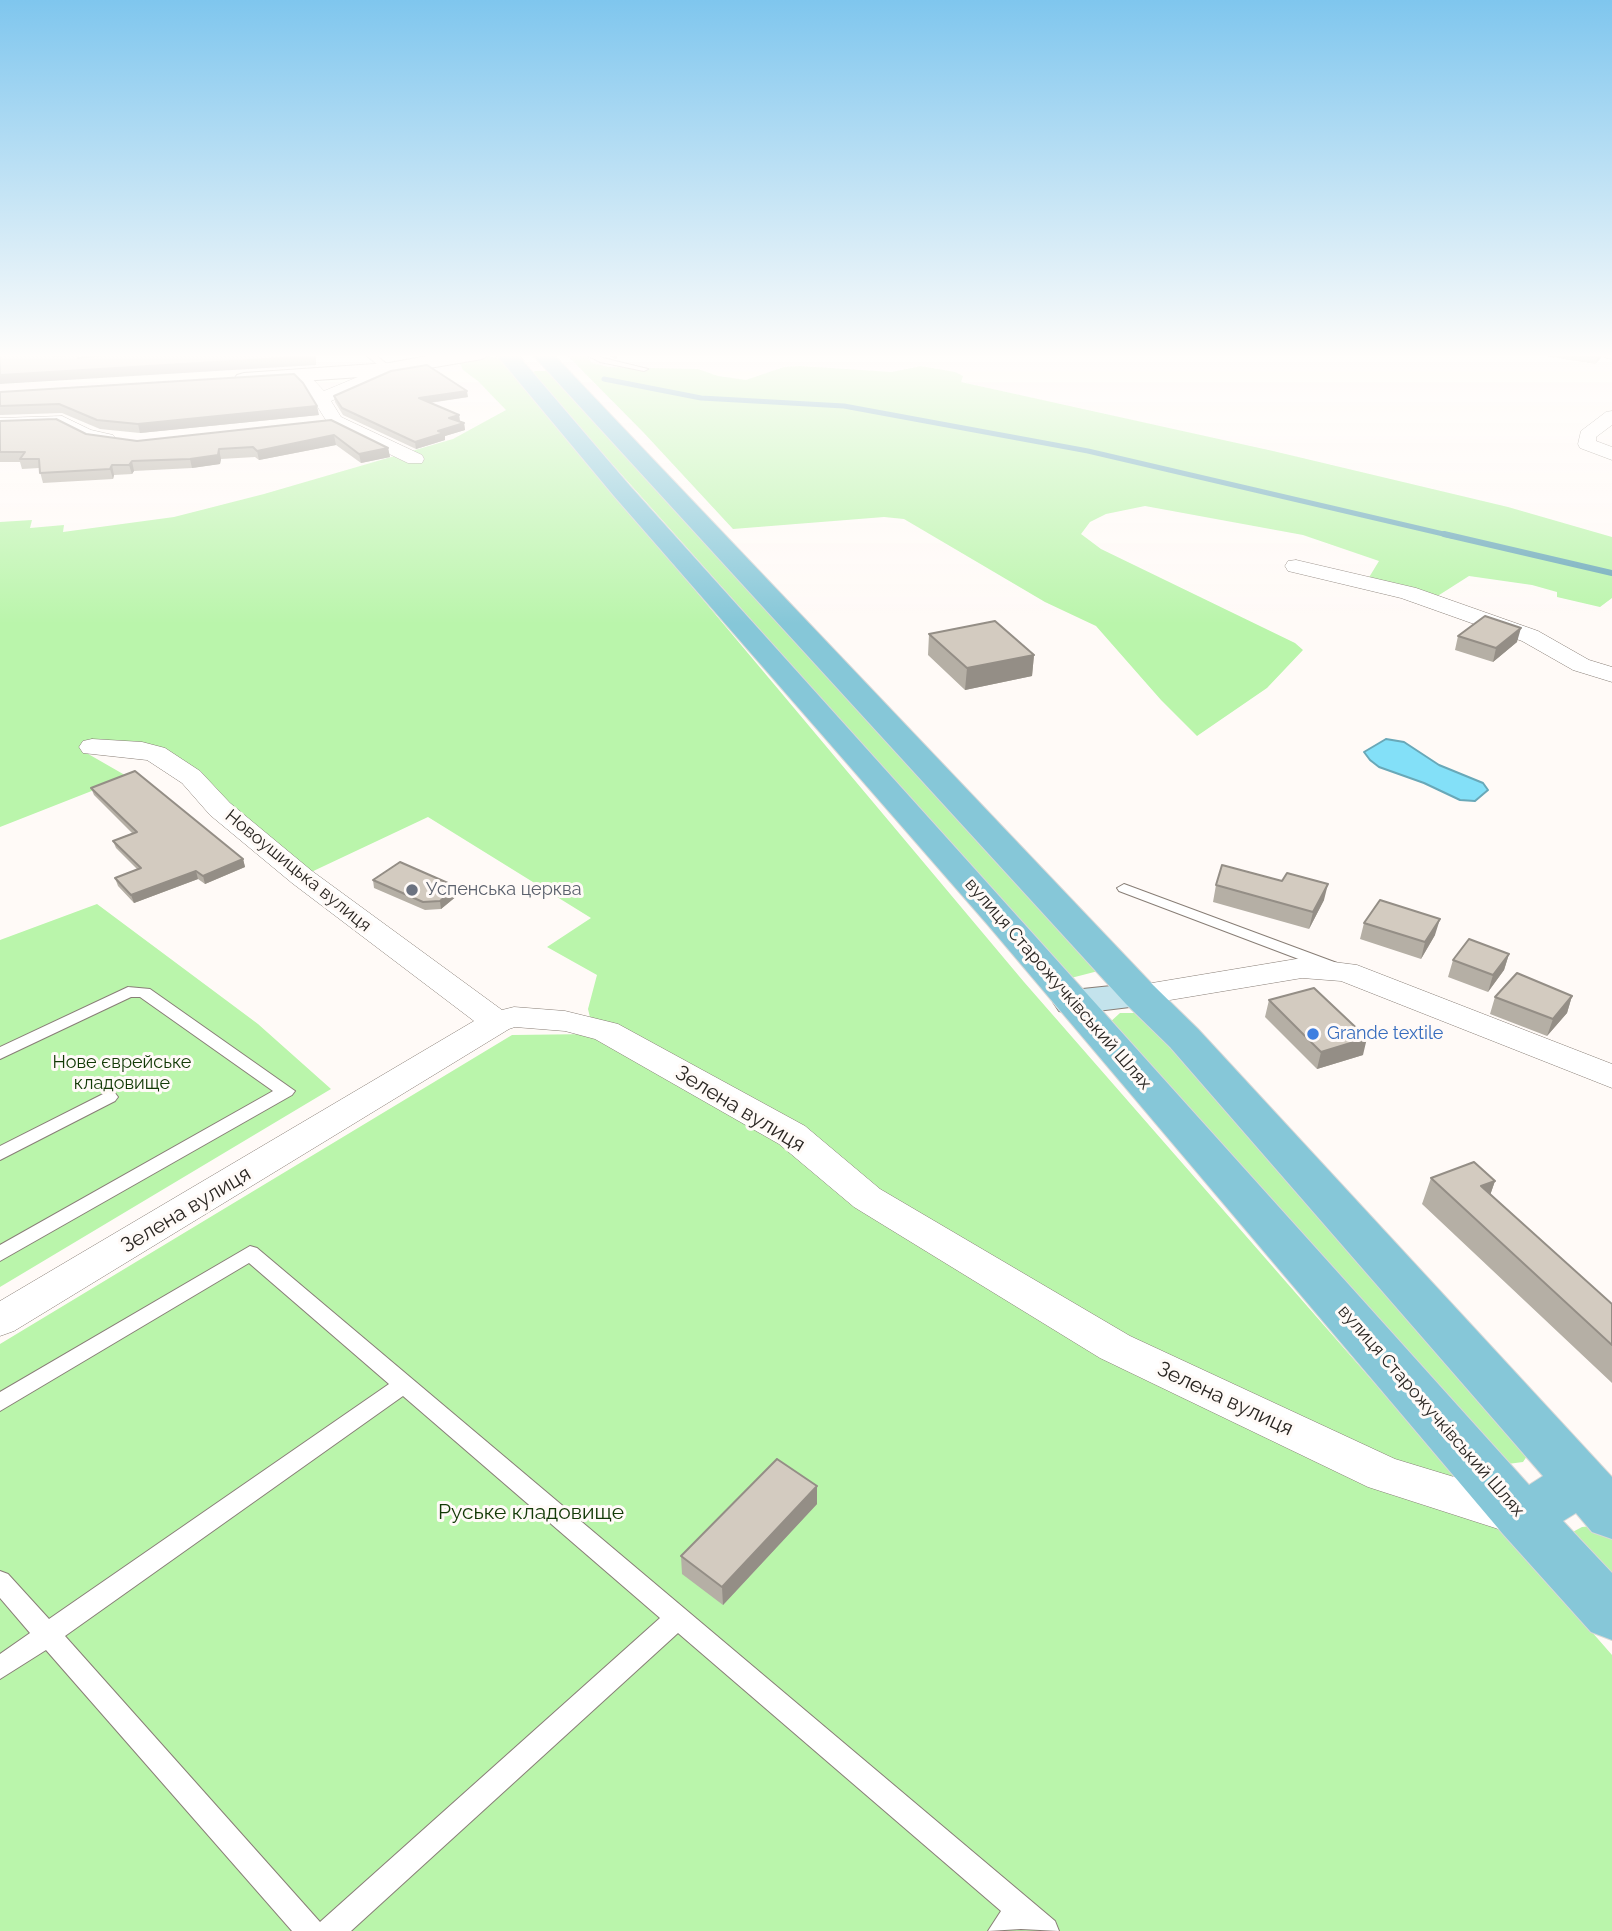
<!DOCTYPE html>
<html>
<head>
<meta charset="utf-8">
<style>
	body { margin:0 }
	canvas { display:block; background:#fffaf7 }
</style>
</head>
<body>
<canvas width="1612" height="1931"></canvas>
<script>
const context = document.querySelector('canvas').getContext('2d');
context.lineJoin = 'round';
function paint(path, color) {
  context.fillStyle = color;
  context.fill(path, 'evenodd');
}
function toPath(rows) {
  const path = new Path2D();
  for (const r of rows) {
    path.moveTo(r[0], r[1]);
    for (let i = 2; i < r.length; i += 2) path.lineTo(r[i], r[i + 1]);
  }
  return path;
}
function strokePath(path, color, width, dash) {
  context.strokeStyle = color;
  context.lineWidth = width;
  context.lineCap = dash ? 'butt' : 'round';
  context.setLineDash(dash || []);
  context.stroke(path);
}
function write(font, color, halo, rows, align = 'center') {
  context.font = font + ' Raleway,sans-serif';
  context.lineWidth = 6;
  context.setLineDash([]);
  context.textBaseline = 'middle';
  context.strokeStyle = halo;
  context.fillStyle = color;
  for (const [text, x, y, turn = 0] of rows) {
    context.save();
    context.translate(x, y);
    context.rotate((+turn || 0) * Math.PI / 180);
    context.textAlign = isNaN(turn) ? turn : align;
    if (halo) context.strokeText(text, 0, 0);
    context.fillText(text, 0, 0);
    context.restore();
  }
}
paint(toPath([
	[565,353,583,353,592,363,609,367,698,369,718,376,746,380,784,367,800,366,892,372,921,366,955,372,963,376,961,382,1273,451,1508,507,1612,537,1612,598,1600,607,1557,597,1557,592,1532,585,1469,576,1436,597,1368,579,1379,561,1303,535,1145,506,1106,514,1090,522,1081,534,1101,549,1295,643,1303,650,1267,688,1197,736,1161,700,1096,626,1045,602,904,519,884,517,733,529,644,433],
	[487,356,501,359,1024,982,1612,1655,1612,1931,0,1931,0,1344,512,1035,594,1034,588,1009,597,975,547,947,591,918,428,817,307,874,162,752,83,751,130,778,112,783,0,827,0,522,32,520,30,528,64,525,63,532,174,517,264,494,453,439,506,410,478,381,463,370,460,363],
	[535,371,547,371,1102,970,1071,978,531,373],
	[97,904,258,1024,331,1089,0,1287,0,940],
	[1120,1013,1143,1013,1533,1447,1523,1462,1500,1465,1109,1023],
	[1603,1525,1612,1535,1612,1584,1567,1535,1582,1527]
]), '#baf5ab');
const water = toPath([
	[1386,739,1404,742,1439,765,1483,783,1488,790,1475,801,1460,800,1424,783,1379,767,1370,760,1364,752,1386,739]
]);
paint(water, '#83e0f8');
strokePath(water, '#69a8b8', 2);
strokePath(toPath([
	[604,379,701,398,844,406,1088,451,1452,536]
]), '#69a8b8', 5);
strokePath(toPath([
	[1444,534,1612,573]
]), '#69a8b8', 6);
const service = toPath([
	[363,353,373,353,393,369,386,371,363,353],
	[583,353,594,353,603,358,648,369,644,371,600,362,583,353],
	[1124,884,1337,963,1339,966,1337,969,1325,969,1119,891,1117,888,1124,884],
	[128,987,150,989,295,1091,292,1095,0,1261,0,1245,273,1091,140,997,131,997,0,1059,0,1047,128,987],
	[109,1091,115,1093,118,1097,115,1101,0,1160,0,1146,109,1091],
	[250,1246,257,1248,1055,1921,1059,1931,1021,1929,988,1931,1001,1911,678,1633,351,1931,292,1931,46,1650,0,1679,0,1654,30,1633,0,1598,0,1571,8,1574,49,1619,389,1384,249,1263,0,1411,0,1392,250,1246],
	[403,1396,660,1618,320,1922,65,1636,403,1396]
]);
const minor = toPath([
	[1597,353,1612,353,1612,359,1599,356,1597,353],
	[389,364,395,365,397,369,395,373,331,401,341,417,422,455,424,459,422,463,408,463,329,425,307,390,291,375,293,371,305,371,324,391,389,364],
	[1612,411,1612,425,1596,437,1596,441,1612,447,1612,460,1580,448,1578,444,1581,431,1606,412,1612,411],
	[62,416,91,430,113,435,116,439,107,445,79,438,59,426,0,428,0,418,62,416],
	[1296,560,1416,588,1538,631,1589,660,1612,667,1612,682,1573,670,1522,641,1401,598,1288,571,1285,566,1288,561,1296,560],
	[92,739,142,742,165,748,200,771,230,803,312,871,502,1010,514,1007,565,1011,618,1024,805,1126,880,1189,1130,1336,1395,1459,1533,1501,1540,1515,1533,1529,1517,1535,1368,1487,1100,1358,854,1207,779,1144,595,1039,565,1031,515,1027,509,1029,14,1331,0,1336,0,1301,474,1021,292,883,210,815,182,783,147,760,83,753,79,747,83,741,92,739],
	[1302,958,1357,965,1612,1064,1612,1088,1341,981,1302,978,1140,1005,1129,1002,1124,995,1129,988,1140,985,1302,958]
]);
const tertiary = toPath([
	[445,353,492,353,482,359,389,375,244,385,237,383,234,379,237,375,244,373,389,363,445,353]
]);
const secondary = toPath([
	[1140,983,1154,986,1160,995,1154,1004,1073,1014,1059,1011,1053,1002,1059,993,1073,990,1140,983]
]);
const primary = toPath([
	[495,353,516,353,630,486,1529,1485,1543,1476,1170,1047,1126,1004,531,353,552,353,1154,986,1198,1029,1612,1477,1612,1539,1592,1532,1576,1513,1563,1521,1612,1573,1612,1640,1591,1632,1503,1534,987,924,614,496,495,353]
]);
strokePath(service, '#887e76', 2);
strokePath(minor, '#887e76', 1);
strokePath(tertiary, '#887e76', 2);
strokePath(secondary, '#887e76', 2);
strokePath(primary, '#d9d8d7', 2);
paint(service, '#fff');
paint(minor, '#fff');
paint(tertiary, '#fff');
paint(secondary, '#c3e3ec');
paint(primary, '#86c7d8');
paint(toPath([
	[600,353,616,353,617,359],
	[1528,353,1602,353,1600,359,1595,364],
	[0,392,319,415,140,433,100,429,62,413,0,415],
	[334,396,468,397,430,403,459,415,460,422,464,423,465,430,445,436,445,440,416,449,343,415,335,402],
	[331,420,388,448,390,457,361,463,336,445,259,460,255,457,221,459,220,464,192,468,134,471,132,474,114,475,113,479,43,483,39,468,22,469,20,462,0,462,0,421,137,441],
	[929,634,1034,655,1032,676,965,690,928,655],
	[1458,636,1517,642,1493,662,1455,650],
	[91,788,243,859,245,867,205,884,198,879,134,903,118,886,115,878,137,869,116,848,113,841,132,833,94,795],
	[373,880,458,895,441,909,425,910,374,888],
	[1216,885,1324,900,1309,929,1213,902],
	[1364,923,1435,935,1421,959,1360,939],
	[1509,954,1504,970,1488,992,1448,977,1453,960],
	[1572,996,1567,1013,1547,1036,1490,1014,1495,997],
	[1269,1000,1363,1055,1317,1069,1265,1017],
	[1431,1178,1495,1181,1490,1195,1612,1304,1612,1383,1422,1204],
	[817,1486,817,1504,723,1605,682,1574,681,1556]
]), '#b5afa5');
paint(toPath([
	[314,353,316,353,316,365,0,384,0,375],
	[1602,353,1600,359,1595,364,1597,357],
	[467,391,468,397,420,404,419,398],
	[317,406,319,415,140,433,138,424],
	[459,415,460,422,449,418],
	[464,423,465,430,445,436,445,440,416,449,415,442,438,431],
	[334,435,336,445,259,460,257,451],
	[388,448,390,457,361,463,359,454],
	[219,449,221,459,220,464,192,468,190,459],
	[132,461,134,471,132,474,129,465],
	[112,465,114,475,113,479,110,469],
	[1521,628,1517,642,1493,662,1496,648],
	[1034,655,1032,676,965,690,967,668],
	[243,859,245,867,205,884,203,876],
	[196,871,198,879,134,903,131,895],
	[1328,884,1324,900,1309,929,1313,912],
	[457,887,458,895,441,909,440,901],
	[1440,919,1435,935,1421,959,1425,942],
	[1509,954,1504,970,1488,992,1493,975],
	[1572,996,1567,1013,1547,1036,1553,1019],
	[1367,1038,1363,1055,1317,1069,1321,1052],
	[1495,1181,1486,1207,1481,1186],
	[817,1486,817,1504,723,1605,722,1587]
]), '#948e86');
const building = toPath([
	[0,353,56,353,55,356,78,354,78,358,122,353,314,353,314,356,0,375,0,353],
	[1571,353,1601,353,1597,357,1571,353],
	[427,365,467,391,419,398,459,415,449,418,464,423,438,431,444,433,415,442,342,408,334,396,391,371,427,365],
	[294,374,303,383,317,406,138,424,97,420,59,404,0,406,0,392,294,374],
	[56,419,86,434,137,441,331,420,388,448,359,454,334,435,257,451,253,447,219,449,218,455,190,459,132,461,129,465,112,465,110,469,40,473,39,459,20,459,25,452,0,452,0,421,56,419],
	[1485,616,1521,628,1496,648,1458,636,1485,616],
	[995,621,1034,655,967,668,929,634,995,621],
	[135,771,243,859,203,876,196,871,131,895,115,878,141,868,113,841,137,832,91,788,135,771],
	[400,862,457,887,440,901,423,902,373,880,400,862],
	[1222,865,1282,881,1287,873,1328,884,1313,912,1216,885,1222,865],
	[1380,900,1440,919,1425,942,1364,923,1380,900],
	[1469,939,1509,954,1493,975,1453,960,1469,939],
	[1517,973,1572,996,1553,1019,1495,997,1517,973],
	[1314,988,1367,1038,1321,1052,1269,1000,1314,988],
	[1474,1162,1495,1181,1481,1186,1612,1304,1612,1345,1431,1178,1474,1162],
	[777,1459,817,1486,722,1587,681,1556,777,1459]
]);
paint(building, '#d3cbc0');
strokePath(building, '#948e86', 2);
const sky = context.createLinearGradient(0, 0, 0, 624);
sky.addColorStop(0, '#7fc6ee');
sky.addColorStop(0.57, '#fffdfb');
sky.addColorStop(1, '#fffdfb00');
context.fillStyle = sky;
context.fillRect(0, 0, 1612, 624);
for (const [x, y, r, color] of [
	[412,890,7,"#6b7280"],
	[1313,1034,7,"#3f7fe0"]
]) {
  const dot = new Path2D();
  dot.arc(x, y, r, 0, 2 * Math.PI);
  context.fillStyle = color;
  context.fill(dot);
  strokePath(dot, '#fffaf7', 2.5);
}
write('18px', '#2b2723', '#fffaf7', [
	["Новоушицька вулиця",298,871,39],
	["вулиця Старожучківський Шлях",1058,984,49],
	["вулиця Старожучківський Шлях",1431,1411,49]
]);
write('18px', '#5b616d', '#fffaf7', [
	["Успенська церква",426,890]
], 'left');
write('18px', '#366cbe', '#fffaf7', [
	["Grande textile",1327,1034]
], 'left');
write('18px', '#123906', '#fffaf7', [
	["Нове єврейське",122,1063],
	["кладовище",122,1084]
]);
write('21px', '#2b2723', '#fffaf7', [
	["Зелена вулиця",740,1109,31],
	["Зелена вулиця",186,1210,-31],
	["Зелена вулиця",1225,1399,25]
]);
write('21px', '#123906', '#fffaf7', [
	["Руське кладовище",531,1513]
]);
</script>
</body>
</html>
